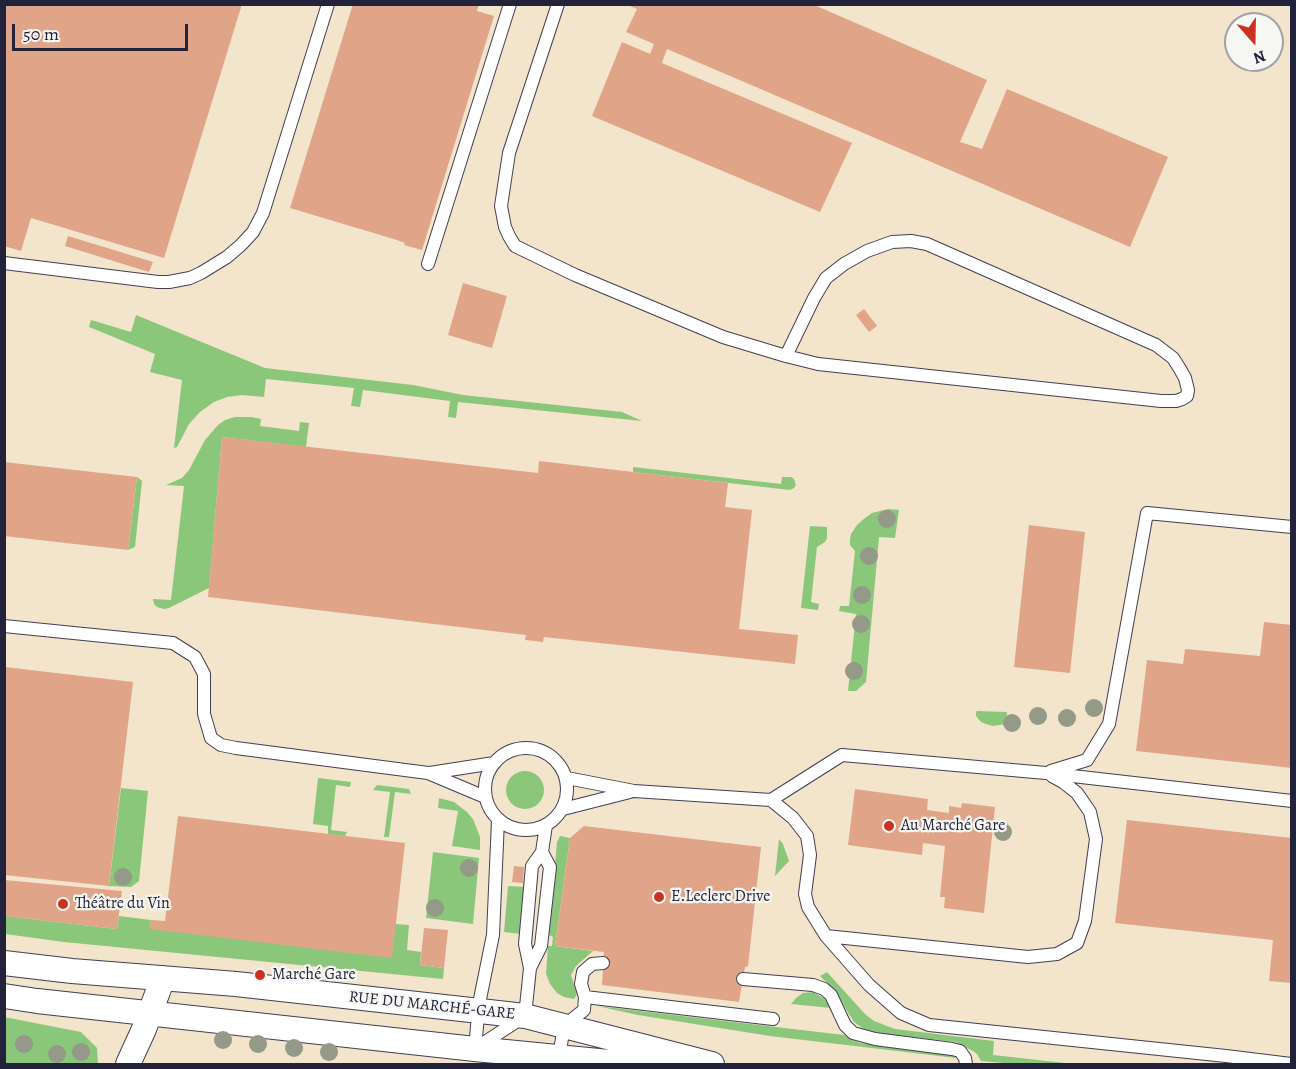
<!DOCTYPE html>
<html>
<head>
<meta charset="utf-8">
<style>
	body { margin:0 }
	#map { position:relative; width:1296px; height:1069px; overflow:hidden; background:#f3e4cc; font-family:Alegreya,serif }
	canvas { display:block }
	.frame { position:absolute; inset:0; border:6px solid #22223b; pointer-events:none }
	.north { position:absolute; left:1224px; top:12px; width:60px; height:60px; box-sizing:border-box; background:#f6f6f2; border:2px solid #a1a1a9; border-radius:50%; rotate:160deg; font-size:16px; font-weight:700; line-height:24px; text-align:center; color:#22223b }
	.north::after { content:''; display:block; margin:auto; width:21px; height:27px; background:#c8321e; clip-path:polygon(50% 0,100% 100%,50% 72%,0 100%) }
	.scale { position:absolute; left:12px; top:24px; width:176px; height:27px; box-sizing:border-box; border:3px solid #22223b; border-top:0; padding-left:8px; font-size:18px; line-height:21px; white-space:nowrap; color:#22223b; -webkit-text-stroke:4px #f6f6f2; paint-order:stroke }
</style>
</head>
<body>
<div id="map">
<canvas width="1296" height="1069"></canvas>
<div class="frame"></div>
<div class="north">N</div>
<div class="scale">50 m</div>
</div>
<script>
const context = document.querySelector('canvas').getContext('2d');
context.lineJoin = 'round';
function paint(path, color) {
  context.fillStyle = color;
  context.fill(path, 'evenodd');
}
function toPath(rows) {
  const path = new Path2D();
  for (const r of rows) {
    if (r.length === 3) {
      path.moveTo(r[0] + r[2], r[1]);
      path.arc(r[0], r[1], r[2], 0, 2 * Math.PI);
      continue;
    }
    path.moveTo(r[0], r[1]);
    for (let i = 2; i < r.length; i += 2) path.lineTo(r[i], r[i + 1]);
  }
  return path;
}
function strokePath(path, color, width, dash) {
  context.strokeStyle = color;
  context.lineWidth = width;
  context.lineCap = dash ? 'butt' : 'round';
  context.setLineDash(dash || []);
  context.stroke(path);
}
function write(font, color, halo, rows, align = 'center') {
  context.font = font + ' Alegreya,serif';
  context.lineWidth = 4.5;
  context.setLineDash([]);
  context.textBaseline = 'middle';
  context.strokeStyle = halo;
  context.fillStyle = color;
  for (const [text, x, y, turn = 0] of rows) {
    context.save();
    context.translate(x, y);
    context.rotate((+turn || 0) * Math.PI / 180);
    context.textAlign = isNaN(turn) ? turn : align;
    if (halo) context.strokeText(text, 0, 0);
    context.fillText(text, 0, 0);
    context.restore();
  }
}
paint(toPath([
	[136,315,265,368,413,385,463,395,622,412,642,421,458,402,456,418,448,417,450,401,363,390,360,407,351,406,354,388,266,379,264,397,242,395,227,397,214,402,200,412,189,424,177,447,174,448,182,380,150,372,155,354,89,327,91,320,131,332],
	[235,417,251,417,261,419,260,426,299,431,300,422,309,423,306,447,222,437,209,588,169,608,164,609,157,607,154,604,153,599,171,600,184,486,166,485,182,478,189,470,205,440,218,425,225,420],
	[633,467,781,484,782,477,791,477,794,479,796,485,794,488,790,490,633,472],
	[137,477,142,481,135,547,128,550],
	[888,509,899,510,895,538,879,537,866,682,856,691,848,691,856,614,839,611,840,606,849,606,855,551,850,545,850,539,851,534,857,525,865,518,872,513],
	[810,526,827,527,827,538,825,542,817,547,811,602,819,604,818,610,801,608],
	[977,711,1007,712,1006,724,993,726,986,724,981,722,976,716,976,712],
	[525,790,19],
	[318,778,351,782,350,787,336,785,331,830,347,832,345,836,328,834,328,826,313,824],
	[377,785,409,789,411,794,395,792,389,837,384,837,390,792,373,790],
	[121,788,148,791,139,881,131,887,109,886],
	[439,798,454,802,467,812,473,819,480,837,480,850,452,846,458,811,438,808],
	[560,836,570,838,555,946,593,951,576,966,571,975,577,994,574,999,564,997,557,993,550,984,546,974,548,946,552,946,553,937,549,935,557,842],
	[779,839,783,844,789,861,775,876],
	[433,852,479,858,473,924,426,918],
	[508,886,525,887,521,934,504,932],
	[5,916,117,929,119,916,151,920,150,929,395,924,409,925,407,950,421,952,420,965,444,968,443,979,64,942,5,934],
	[827,972,865,1014,874,1021,895,1029,994,1041,993,1055,1074,1064,1016,1064,981,1061,977,1054,973,1051,956,1042,878,1033,864,1029,854,1022,847,1011,837,993,820,976],
	[813,992,825,999,829,1004,831,1008,791,1004,796,998,803,993],
	[597,1006,844,1035,852,1040,860,1043,946,1053,954,1056,956,1058,770,1036,638,1015],
	[4,1017,81,1032,97,1048,98,1064,5,1064]
]), '#8bc77b');
paint(toPath([
	[4,4,242,4,164,258,31,218,21,251,4,246],
	[353,4,479,4,477,11,494,16,422,250,404,245,405,243,397,240,290,208],
	[625,4,812,4,987,80,960,142,982,149,1007,89,1168,157,1130,247,667,49,662,63,852,143,820,212,592,116,622,42,650,54,654,44,626,32,637,9],
	[68,236,153,262,149,272,65,246],
	[463,283,507,296,492,348,448,335],
	[864,309,877,326,869,332,856,315],
	[222,437,538,473,539,461,728,483,725,507,752,510,739,629,798,635,795,664,544,637,543,642,525,640,526,635,208,597],
	[4,462,137,477,128,550,4,536],
	[1029,525,1085,532,1070,673,1014,667],
	[1264,622,1292,625,1292,768,1136,751,1147,660,1183,664,1185,649,1260,656],
	[5,667,133,682,109,886,4,875],
	[855,789,928,799,927,810,949,813,949,806,961,808,962,803,995,807,984,913,944,908,945,897,940,897,945,846,923,843,922,855,848,845],
	[178,816,405,843,392,958,150,929,151,920,165,921],
	[1127,820,1292,838,1292,983,1269,981,1273,940,1115,923],
	[584,826,761,847,748,966,745,967,739,1002,602,985,604,952,555,946,570,838],
	[514,866,524,867,523,883,512,882],
	[4,880,122,891,117,929,4,916],
	[424,928,448,930,444,968,420,965]
]), '#e0a588');
const lane = toPath([
	[558,4,509,153,501,206,505,227,509,236,515,246,575,275,723,337,786,356,818,364,1161,401,1176,401,1182,399,1187,396,1188,390,1185,378,1180,369,1173,358,1156,345,927,244,911,241,892,242,867,251,844,264,826,278,814,298,786,356],
	[4,263,158,282,169,282,190,278,201,273,227,257,241,245,253,232,263,213,328,4],
	[428,264,510,4],
	[4,626,173,643,195,657,204,674,204,714,211,738,221,745,236,748,428,773,485,797],
	[526,789,41],
	[1051,771,1087,760,1109,724,1147,513,1292,527],
	[430,773,494,763],
	[567,778,634,791,771,800,793,818,807,836,810,855,805,894,808,907,826,936,869,985,901,1013,929,1025,1226,1056,1291,1064],
	[771,800,842,755,1046,773,1292,801],
	[563,809,630,792],
	[826,936,1028,957,1057,954,1077,943,1085,921,1096,839,1090,812,1077,793,1063,782,1052,776],
	[530,968,541,946,550,867,542,852],
	[743,979,813,985,824,989,831,995,845,1025,853,1033,875,1039,952,1049,960,1051,965,1058,966,1064],
	[585,997,773,1019],
	[479,1046,525,1016,530,968,525,944,532,866,542,852,546,825],
	[475,1049,479,1004,493,935,498,820],
	[559,1057,564,1026,584,1010,585,997,581,984,583,972,592,964,603,963]
]);
const street = toPath([
	[4,963,72,971,236,984,525,1016,712,1064],
	[4,996,37,1001,475,1049,619,1063,663,1064],
	[128,1064,144,1029,163,978]
]);
strokePath(lane, '#413f51', 14);
strokePath(street, '#413f51', 26);
strokePath(lane, '#fff', 12);
strokePath(street, '#fff', 24);
context.fillStyle = '#949988';
for (const [x, y] of [
	[887,519],
	[869,556],
	[862,595],
	[861,624],
	[854,671],
	[1094,708],
	[1038,716],
	[1067,718],
	[1012,723],
	[1003,832],
	[469,868],
	[123,877],
	[435,908],
	[223,1040],
	[24,1044],
	[258,1044],
	[294,1048],
	[81,1052],
	[329,1052],
	[57,1054]
]) {
  context.beginPath();
  context.arc(x, y, 9, 0, 2 * Math.PI);
  context.fill();
}
for (const [x, y, r, color] of [
	[889,826,6,"#c8321e"],
	[659,897,6,"#c8321e"],
	[63,904,6,"#c8321e"],
	[260,975,6,"#c8321e"]
]) {
  const dot = new Path2D();
  dot.arc(x, y, r, 0, 2 * Math.PI);
  context.fillStyle = color;
  context.fill(dot);
  strokePath(dot, '#f6f6f2', 2);
}
write('16px', '#22223b', '#f6f6f2', [
	["Au Marché Gare",901,826],
	["E.Leclerc Drive",671,897],
	["Théâtre du Vin",75,904],
	["Marché Gare",272,975]
], 'left');
write('16px', '#22223b', '#f6f6f2', [
	["RUE DU MARCHÉ-GARE",432,1006,6]
]);
</script>
</body>
</html>
